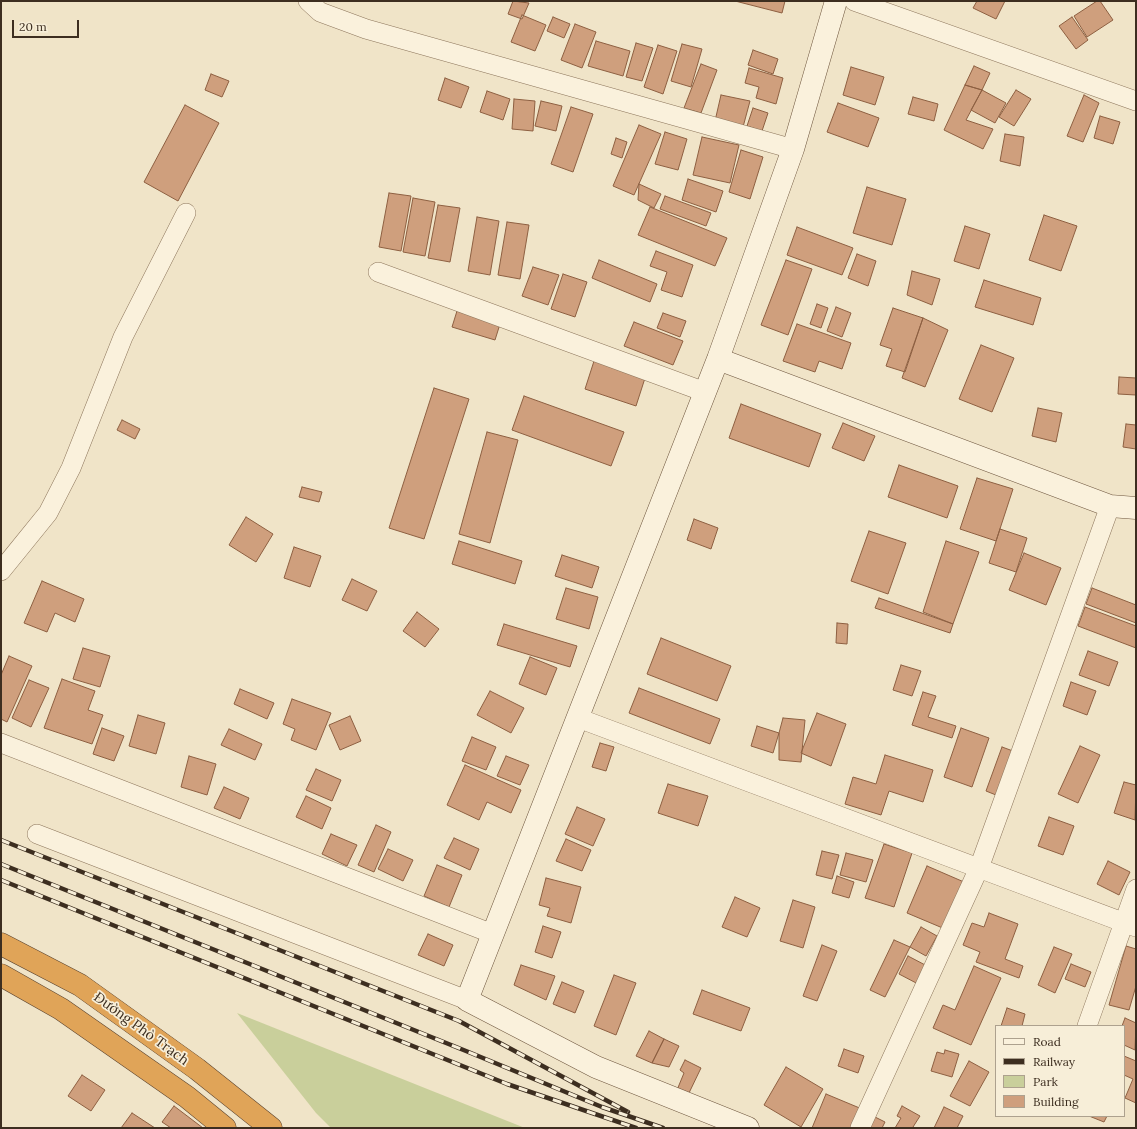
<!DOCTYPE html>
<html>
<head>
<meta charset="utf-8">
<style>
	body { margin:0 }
	#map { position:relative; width:1137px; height:1129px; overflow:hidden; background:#f0e4c8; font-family:Lora,serif }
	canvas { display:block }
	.frame { position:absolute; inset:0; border:2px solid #3d2e20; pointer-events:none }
	.legend { position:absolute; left:995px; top:1025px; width:130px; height:92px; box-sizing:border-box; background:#f7eed8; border:1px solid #ada18e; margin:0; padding:5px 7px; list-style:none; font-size:12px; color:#3d2e20 }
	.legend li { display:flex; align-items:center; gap:8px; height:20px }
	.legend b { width:20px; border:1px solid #ada18e }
	.scale { position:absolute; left:12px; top:20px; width:67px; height:18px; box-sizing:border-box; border:2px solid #3d2e20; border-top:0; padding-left:5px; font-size:12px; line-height:14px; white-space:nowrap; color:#3d2e20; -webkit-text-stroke:3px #f7eed8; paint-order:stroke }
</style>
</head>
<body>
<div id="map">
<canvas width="1137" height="1129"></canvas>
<div class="frame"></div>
<ul class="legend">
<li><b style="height:5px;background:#faf1dc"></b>Road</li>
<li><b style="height:5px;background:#3d2e20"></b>Railway</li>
<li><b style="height:11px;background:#c9cf9b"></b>Park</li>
<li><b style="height:11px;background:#cf9f7d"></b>Building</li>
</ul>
<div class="scale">20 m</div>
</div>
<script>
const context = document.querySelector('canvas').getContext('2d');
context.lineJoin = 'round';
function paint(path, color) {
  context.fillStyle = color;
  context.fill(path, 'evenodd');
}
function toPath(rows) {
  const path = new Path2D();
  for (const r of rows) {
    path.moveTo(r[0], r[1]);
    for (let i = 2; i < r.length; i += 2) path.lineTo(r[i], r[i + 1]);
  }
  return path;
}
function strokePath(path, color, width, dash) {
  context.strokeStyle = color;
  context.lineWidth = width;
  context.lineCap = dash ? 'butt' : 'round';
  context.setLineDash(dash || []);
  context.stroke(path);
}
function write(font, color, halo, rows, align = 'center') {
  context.font = font + ' Lora,serif';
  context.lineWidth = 3.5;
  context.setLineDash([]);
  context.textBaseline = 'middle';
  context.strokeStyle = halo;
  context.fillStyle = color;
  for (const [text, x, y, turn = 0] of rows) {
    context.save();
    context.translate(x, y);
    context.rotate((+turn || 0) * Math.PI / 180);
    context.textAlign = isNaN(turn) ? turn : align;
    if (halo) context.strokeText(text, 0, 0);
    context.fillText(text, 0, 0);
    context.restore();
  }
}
paint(toPath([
	[237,1013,525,1128,331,1128,316,1113]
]), '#c9cf9b');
const building = toPath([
	[513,1,529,3,522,19,508,14,513,1],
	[735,1,785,1,782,13,735,1],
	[977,1,1005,1,996,19,973,8,977,1],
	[1097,1,1100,1,1113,20,1087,37,1074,16,1097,1],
	[522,15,546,25,535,51,511,42,522,15],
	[553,17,570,24,564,38,547,31,553,17],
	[1072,17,1088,40,1076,49,1059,26,1072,17],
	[575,24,596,32,582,68,561,60,575,24],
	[596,41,630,51,623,76,588,66,596,41],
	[636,43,653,48,642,81,626,77,636,43],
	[682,44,702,49,691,87,671,81,682,44],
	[658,45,677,51,663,94,644,87,658,45],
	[753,50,778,59,773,74,748,65,753,50],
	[701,64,717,70,701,113,684,108,701,64],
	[974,66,990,73,982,90,965,85,974,66],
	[851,67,884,77,875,105,843,95,851,67],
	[749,68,783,78,776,104,756,98,759,87,745,83,749,68],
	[211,74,229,81,222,97,205,90,211,74],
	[445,78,469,87,461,108,438,100,445,78],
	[965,85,982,90,966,120,993,129,983,149,944,130,965,85],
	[982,90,1006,103,995,123,971,110,982,90],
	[1016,90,1031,99,1014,126,999,117,1016,90],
	[487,91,510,99,503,120,480,112,487,91],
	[721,95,750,101,743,127,715,121,721,95],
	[1084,95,1099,103,1083,142,1067,136,1084,95],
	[913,97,938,104,934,121,908,114,913,97],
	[514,99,535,101,533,131,512,129,514,99],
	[541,101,562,106,556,131,535,126,541,101],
	[838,103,879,118,868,147,827,132,838,103],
	[185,105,219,123,178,201,144,182,185,105],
	[571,107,593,114,573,172,551,164,571,107],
	[753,108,768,113,762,131,747,126,753,108],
	[1100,116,1120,122,1113,144,1094,138,1100,116],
	[639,125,661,134,634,195,613,186,639,125],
	[665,132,687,139,678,170,655,164,665,132],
	[1005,134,1024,137,1020,166,1000,161,1005,134],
	[702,137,739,145,730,183,693,175,702,137],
	[616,138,627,142,622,158,611,154,616,138],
	[741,150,763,157,750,199,729,192,741,150],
	[688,179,723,191,716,212,682,200,688,179],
	[639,184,661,194,654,208,638,200,639,184],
	[867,187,906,199,892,245,853,233,867,187],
	[389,193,411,196,401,251,379,247,389,193],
	[665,196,711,213,706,226,660,209,665,196],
	[413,198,435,202,425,256,403,252,413,198],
	[438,205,460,208,450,262,428,258,438,205],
	[650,207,727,238,715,266,638,235,650,207],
	[1044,215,1077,226,1061,271,1029,260,1044,215],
	[477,217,499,221,490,275,468,271,477,217],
	[507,222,529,225,520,279,498,275,507,222],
	[965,226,990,234,979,269,954,261,965,226],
	[797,227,853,248,842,275,787,255,797,227],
	[656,251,693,265,682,297,661,290,667,272,650,266,656,251],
	[857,254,876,261,868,286,848,278,857,254],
	[599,260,657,284,650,302,592,278,599,260],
	[786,260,812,269,788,335,761,325,786,260],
	[533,267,559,275,548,305,522,296,533,267],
	[912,271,940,279,932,305,907,295,912,271],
	[563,274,587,282,575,317,551,309,563,274],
	[984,280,1041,298,1033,325,975,307,984,280],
	[817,304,828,308,821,328,810,324,817,304],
	[836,307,851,313,842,337,827,331,836,307],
	[893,308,923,318,905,372,886,366,892,349,880,345,893,308],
	[457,311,500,324,495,340,452,327,457,311],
	[663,313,686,321,680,337,657,328,663,313],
	[923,318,948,330,925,387,902,378,923,318],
	[634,322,683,341,673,365,624,346,634,322],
	[797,324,851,343,842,369,819,361,815,372,783,361,797,324],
	[981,345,1014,358,992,412,959,399,981,345],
	[595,358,646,375,636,406,585,389,595,358],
	[1119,377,1136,378,1136,395,1118,394,1119,377],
	[434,388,469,399,424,539,389,528,434,388],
	[524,396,624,432,611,466,512,430,524,396],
	[741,404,821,434,809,467,729,438,741,404],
	[1038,408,1062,413,1056,442,1032,436,1038,408],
	[122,420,140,429,135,439,117,430,122,420],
	[843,423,875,436,864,461,832,448,843,423],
	[1126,424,1136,425,1136,449,1123,447,1126,424],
	[487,432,518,440,490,543,459,534,487,432],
	[899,465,958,486,947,518,888,497,899,465],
	[977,478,1013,489,996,541,960,529,977,478],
	[302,487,322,492,319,502,299,497,302,487],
	[246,517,273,534,256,562,229,545,246,517],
	[694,519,718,528,711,549,687,540,694,519],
	[1000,529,1027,538,1016,572,989,563,1000,529],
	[869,531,906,543,888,594,851,581,869,531],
	[459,541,522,561,515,584,452,564,459,541],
	[946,541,979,552,953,624,923,612,946,541],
	[294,547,321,556,310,587,284,578,294,547],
	[1024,553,1061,568,1046,605,1009,590,1024,553],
	[562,555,599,567,592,588,555,576,562,555],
	[352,579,377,591,367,611,342,600,352,579],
	[42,581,84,599,75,622,55,613,47,632,24,623,42,581],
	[566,588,598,597,589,629,556,619,566,588],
	[1092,588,1136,605,1136,623,1086,604,1092,588],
	[879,598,953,624,950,633,875,608,879,598],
	[1085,607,1136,626,1136,648,1078,626,1085,607],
	[417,612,439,629,425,647,403,631,417,612],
	[837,623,848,624,847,644,836,643,837,623],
	[504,624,577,646,570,667,497,645,504,624],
	[661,638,731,666,717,701,647,674,661,638],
	[83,648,110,656,100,687,73,679,83,648],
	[1088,651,1118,662,1109,686,1079,675,1088,651],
	[9,656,32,666,7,722,1,719,1,675,9,656],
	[530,657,557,668,546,695,519,684,530,657],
	[901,665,921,671,912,696,893,690,901,665],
	[62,679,95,691,88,710,103,715,92,744,44,728,62,679],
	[29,680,49,688,31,727,12,718,29,680],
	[1071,682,1096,691,1087,715,1063,706,1071,682],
	[639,688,720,719,710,744,629,713,639,688],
	[240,689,274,703,267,719,234,704,240,689],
	[490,691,524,708,511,733,477,715,490,691],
	[923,692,936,696,928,717,956,726,952,738,912,725,923,692],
	[292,699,331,713,316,750,291,740,295,729,283,724,292,699],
	[817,713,846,724,831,766,801,753,817,713],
	[138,715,165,723,156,754,129,746,138,715],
	[350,716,361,741,340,750,329,725,350,716],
	[783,718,805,720,801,762,779,760,779,733,783,718],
	[757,726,779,733,773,753,751,746,757,726],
	[102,728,124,736,114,761,93,754,102,728],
	[961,728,989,738,972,787,944,777,961,728],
	[229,729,262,744,255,760,221,745,229,729],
	[472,737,496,747,486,770,462,761,472,737],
	[600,743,614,747,606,771,592,767,600,743],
	[1080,746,1100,755,1078,803,1058,794,1080,746],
	[1002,747,1013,751,996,795,986,791,1002,747],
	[885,755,933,770,923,802,889,791,881,815,845,804,853,777,876,784,885,755],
	[189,756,216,764,207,795,181,787,189,756],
	[506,756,529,765,520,785,497,776,506,756],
	[465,765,521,790,511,813,487,802,479,820,447,805,465,765],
	[316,769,341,780,332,801,306,790,316,769],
	[1124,782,1136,785,1135,820,1114,813,1124,782],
	[668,784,708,796,698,826,658,813,668,784],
	[224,787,249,798,240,819,214,808,224,787],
	[306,796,331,808,322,829,296,817,306,796],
	[577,807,605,819,593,846,565,834,577,807],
	[1049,817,1074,826,1063,855,1038,846,1049,817],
	[376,825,391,832,374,872,358,865,376,825],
	[331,834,357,845,347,866,322,854,331,834],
	[454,838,479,849,470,870,444,858,454,838],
	[566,839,591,850,582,871,556,861,566,839],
	[884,844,912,853,894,907,865,898,884,844],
	[388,849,413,860,403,881,378,869,388,849],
	[822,851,839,855,832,879,816,875,822,851],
	[846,853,873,860,866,882,840,875,846,853],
	[1108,861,1130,872,1119,895,1097,884,1108,861],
	[437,865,462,875,449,907,424,896,437,865],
	[927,866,964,882,945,929,907,913,927,866],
	[837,876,854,882,849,898,832,893,837,876],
	[546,878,581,887,571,923,547,916,550,908,539,905,546,878],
	[735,897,760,908,747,937,722,927,735,897],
	[793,900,815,907,803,948,780,941,793,900],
	[989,913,1018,924,1005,959,1023,966,1019,978,976,962,980,952,963,945,972,923,984,927,989,913],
	[543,926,561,932,552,958,535,952,543,926],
	[921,927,937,936,926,956,910,947,921,927],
	[428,934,453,945,444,966,418,955,428,934],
	[894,940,910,947,885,997,870,990,894,940],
	[822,945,837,951,817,1001,803,996,822,945],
	[1126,946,1136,949,1136,986,1129,1010,1109,1005,1126,946],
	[1054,947,1072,954,1055,993,1038,985,1054,947],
	[908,956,929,967,920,985,899,974,908,956],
	[1071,964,1091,972,1085,987,1065,979,1071,964],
	[521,965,555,976,546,1000,514,985,521,965],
	[974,966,1001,978,971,1045,933,1028,943,1005,955,1010,974,966],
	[614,975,636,983,616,1035,594,1026,614,975],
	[562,982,584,991,575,1013,553,1004,562,982],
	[702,990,750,1008,741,1031,693,1014,702,990],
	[1007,1008,1025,1014,1022,1026,1001,1026,1007,1008],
	[1125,1018,1136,1023,1135,1050,1124,1045,1124,1026,1122,1026,1125,1018],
	[649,1031,664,1039,652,1063,636,1056,649,1031],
	[664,1039,679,1046,669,1067,652,1063,664,1039],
	[844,1049,864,1056,858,1073,838,1066,844,1049],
	[945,1050,959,1054,952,1077,931,1071,937,1052,944,1054,945,1050],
	[1124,1056,1136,1061,1136,1103,1125,1098,1133,1079,1124,1075,1124,1056],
	[685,1060,701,1068,688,1095,677,1090,684,1073,680,1070,685,1060],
	[969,1061,989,1072,970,1106,950,1096,969,1061],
	[786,1067,823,1089,801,1127,764,1105,786,1067],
	[82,1075,105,1090,91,1111,68,1096,82,1075],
	[826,1094,862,1109,854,1128,812,1128,826,1094],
	[174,1106,203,1128,171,1128,162,1122,174,1106],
	[902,1106,920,1116,913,1127,916,1128,895,1128,901,1118,897,1116,902,1106],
	[944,1107,963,1116,957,1128,934,1128,944,1107],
	[132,1113,155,1128,121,1128,132,1113],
	[1089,1116,1107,1116,1104,1122,1089,1116],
	[875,1117,885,1122,882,1128,869,1128,875,1117]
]);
paint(building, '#cf9f7d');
strokePath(building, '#8d5f41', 1);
const street = toPath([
	[308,1,320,12,366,29,793,149],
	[854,1,1136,101],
	[378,272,705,392],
	[1,571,48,513,71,468,123,337,186,213],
	[578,718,1136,927],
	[1,743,493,934],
	[37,834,467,1000],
	[1087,1026,1136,889],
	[860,1128,979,868,1110,506]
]);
const secondary = toPath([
	[718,359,1110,506,1136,508],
	[748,1128,596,1067,467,1000,718,359,793,149,836,1]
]);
const highway = toPath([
	[1,944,80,985,197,1069,271,1128],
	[1,975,61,1009,187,1097,225,1128]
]);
strokePath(street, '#8d765c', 20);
strokePath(secondary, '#6f573f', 23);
strokePath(highway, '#5b4430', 23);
strokePath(street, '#faf1dc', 19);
strokePath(secondary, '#faf1dc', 22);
strokePath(highway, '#e0a458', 22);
const rail = toPath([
	[1,840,459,1021,628,1112],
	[1,864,466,1051,602,1107,663,1128],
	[1,880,507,1084,636,1128]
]);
strokePath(rail, '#3d2e20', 4.5);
strokePath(rail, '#f7eed8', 3, [9]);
write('14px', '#3d2e20', '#f7eed8', [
	["Đường Phò Trạch",141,1029,36]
]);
</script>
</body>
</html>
